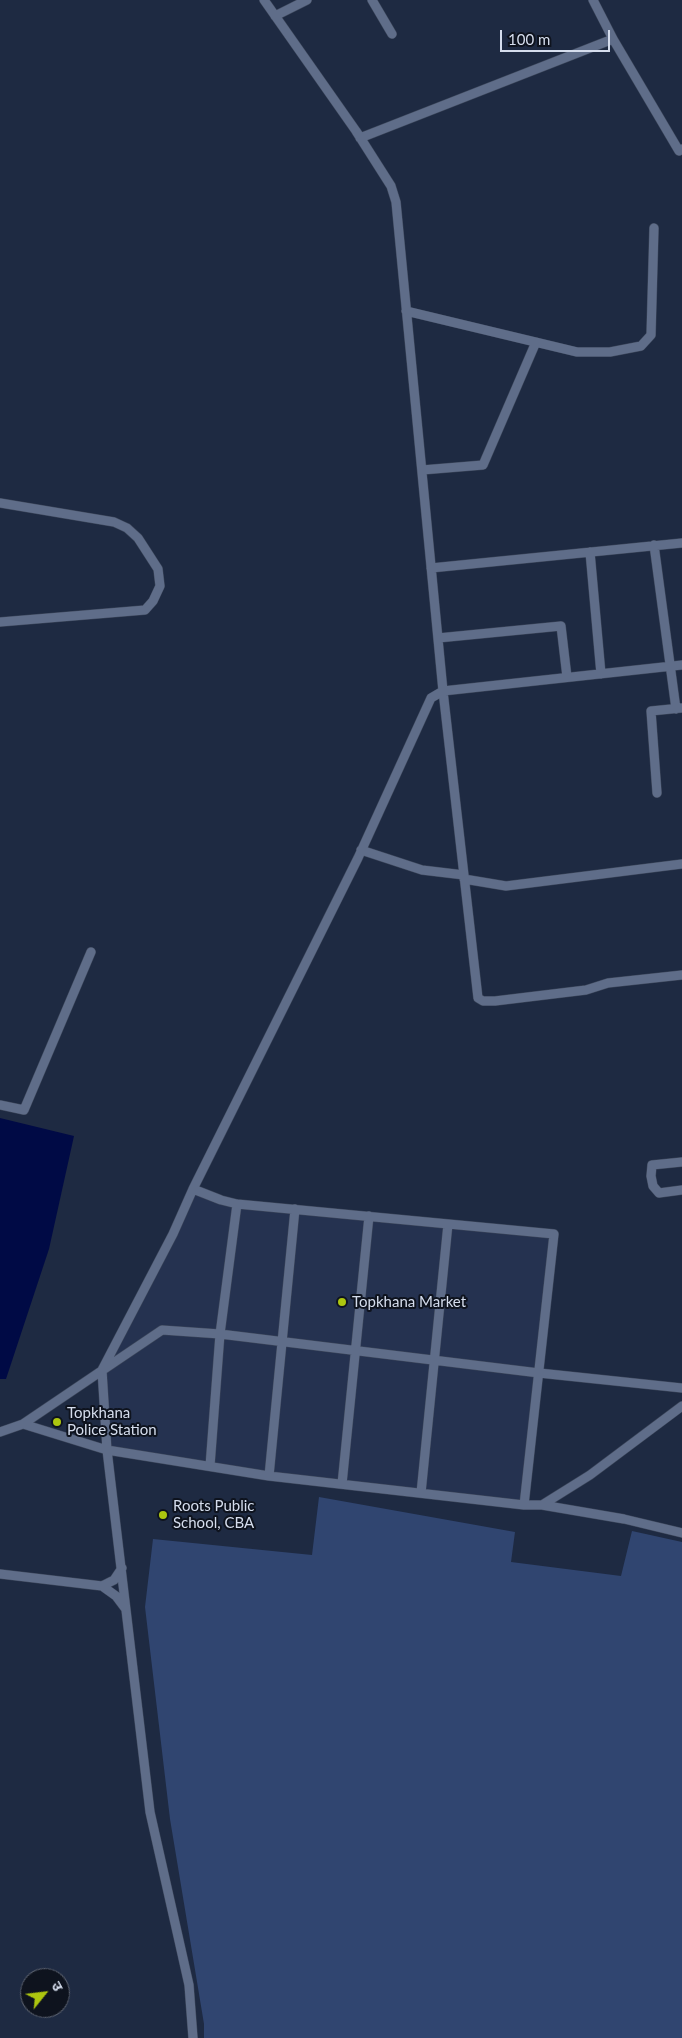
<!DOCTYPE html>
<html>
<head>
<meta charset="utf-8">
<style>
	body { margin:0 }
	#map { position:relative; width:682px; height:2038px; overflow:hidden; background:#1e2a42; font-family:Lato,"Noto Sans Devanagari",sans-serif }
	canvas { display:block }
	.north { position:absolute; left:20px; top:1968px; width:50px; height:50px; box-sizing:border-box; background:#0e131e; border:1px solid #5e6471; border-radius:50%; rotate:61deg; font-size:14px; font-weight:700; line-height:20px; text-align:center; color:#d5dded }
	.north::after { content:''; display:block; margin:auto; width:18px; height:22px; background:#adc60f; clip-path:polygon(50% 0,100% 100%,50% 72%,0 100%) }
	.scale { position:absolute; left:500px; top:30px; width:110px; height:22px; box-sizing:border-box; border:2px solid #d5dded; border-top:0; padding-left:6px; font-size:15px; line-height:18px; white-space:nowrap; color:#d5dded; -webkit-text-stroke:4px #0e131e; paint-order:stroke }
</style>
</head>
<body>
<div id="map">
<canvas width="682" height="2038"></canvas>
<div class="north">उ</div>
<div class="scale">100 m</div>
</div>
<script>
const context = document.querySelector('canvas').getContext('2d');
context.lineJoin = 'round';
function paint(path, color) {
  context.fillStyle = color;
  context.fill(path, 'evenodd');
}
function toPath(rows) {
  const path = new Path2D();
  for (const r of rows) {
    path.moveTo(r[0], r[1]);
    for (let i = 2; i < r.length; i += 2) path.lineTo(r[i], r[i + 1]);
  }
  return path;
}
function strokePath(path, color, width, dash) {
  context.strokeStyle = color;
  context.lineWidth = width;
  context.lineCap = dash ? 'butt' : 'round';
  context.setLineDash(dash || []);
  context.stroke(path);
}
function write(font, color, halo, rows, align = 'center') {
  context.font = font + ' Lato,sans-serif';
  context.lineWidth = 4;
  context.setLineDash([]);
  context.textBaseline = 'middle';
  context.strokeStyle = halo;
  context.fillStyle = color;
  for (const [text, x, y, turn = 0] of rows) {
    context.save();
    context.translate(x, y);
    context.rotate((+turn || 0) * Math.PI / 180);
    context.textAlign = isNaN(turn) ? turn : align;
    if (halo) context.strokeText(text, 0, 0);
    context.fillText(text, 0, 0);
    context.restore();
  }
}
paint(toPath([
	[193,1189,237,1204,554,1234,524,1505,210,1466,107,1450,102,1370]
]), '#253250');
paint(toPath([
	[319,1497,515,1532,511,1562,621,1576,632,1531,682,1542,682,2038,204,2038,204,2024,170,1819,145,1607,153,1539,312,1555]
]), '#304570');
paint(toPath([
	[0,1118,74,1136,49,1249,6,1379,0,1379]
]), '#000a45');
const minor = toPath([
	[264,0,356,131,391,186,396,202,443,691,478,998,483,1001,495,1001,586,990,608,983,682,975],
	[372,0,392,34],
	[593,0,613,39,679,151,682,149],
	[275,16,307,0],
	[360,138,613,39],
	[406,311,577,352,610,352,641,346,651,335,654,228],
	[422,470,483,465,536,342],
	[0,503,114,522,127,528,138,538,158,569,160,586,153,601,145,610,0,622],
	[654,545,676,709],
	[590,552,601,674],
	[431,568,682,543],
	[438,638,561,626,567,677],
	[657,793,651,711,681,708],
	[361,850,422,870,464,875],
	[464,879,506,886,682,864],
	[0,1105,24,1110,91,952],
	[682,1162,652,1165,651,1176,653,1186,659,1193,682,1190],
	[193,1189,221,1200,237,1204,554,1234,524,1505],
	[23,1424,107,1450,269,1476,524,1505,542,1505,624,1519,682,1533],
	[0,1432,23,1424,162,1330,220,1334,539,1373,682,1388],
	[210,1466,220,1334,237,1204],
	[269,1476,295,1209],
	[342,1484,369,1216],
	[421,1493,448,1224],
	[542,1505,590,1475,682,1406],
	[0,1574,102,1586,114,1580,122,1568],
	[102,1586,116,1596,125,1608],
	[193,2038,189,1985,150,1812,107,1450,102,1370,173,1234,193,1189,358,858,431,698,443,691,682,665]
]);
strokePath(minor, '#3d475b', 10);
strokePath(minor, '#5f6d89', 9);
for (const [x, y, r, color] of [
	[342,1302,5,"#adc60f"],
	[57,1422,5,"#adc60f"],
	[163,1515,5,"#adc60f"]
]) {
  const dot = new Path2D();
  dot.arc(x, y, r, 0, 2 * Math.PI);
  context.fillStyle = color;
  context.fill(dot);
  strokePath(dot, '#0e131e', 2);
}
write('15px', '#d5dded', '#0e131e', [
	["Topkhana Market",352,1302],
	["Topkhana",67,1413],
	["Police Station",67,1430],
	["Roots Public",173,1506],
	["School, CBA",173,1523]
], 'left');
</script>
</body>
</html>
